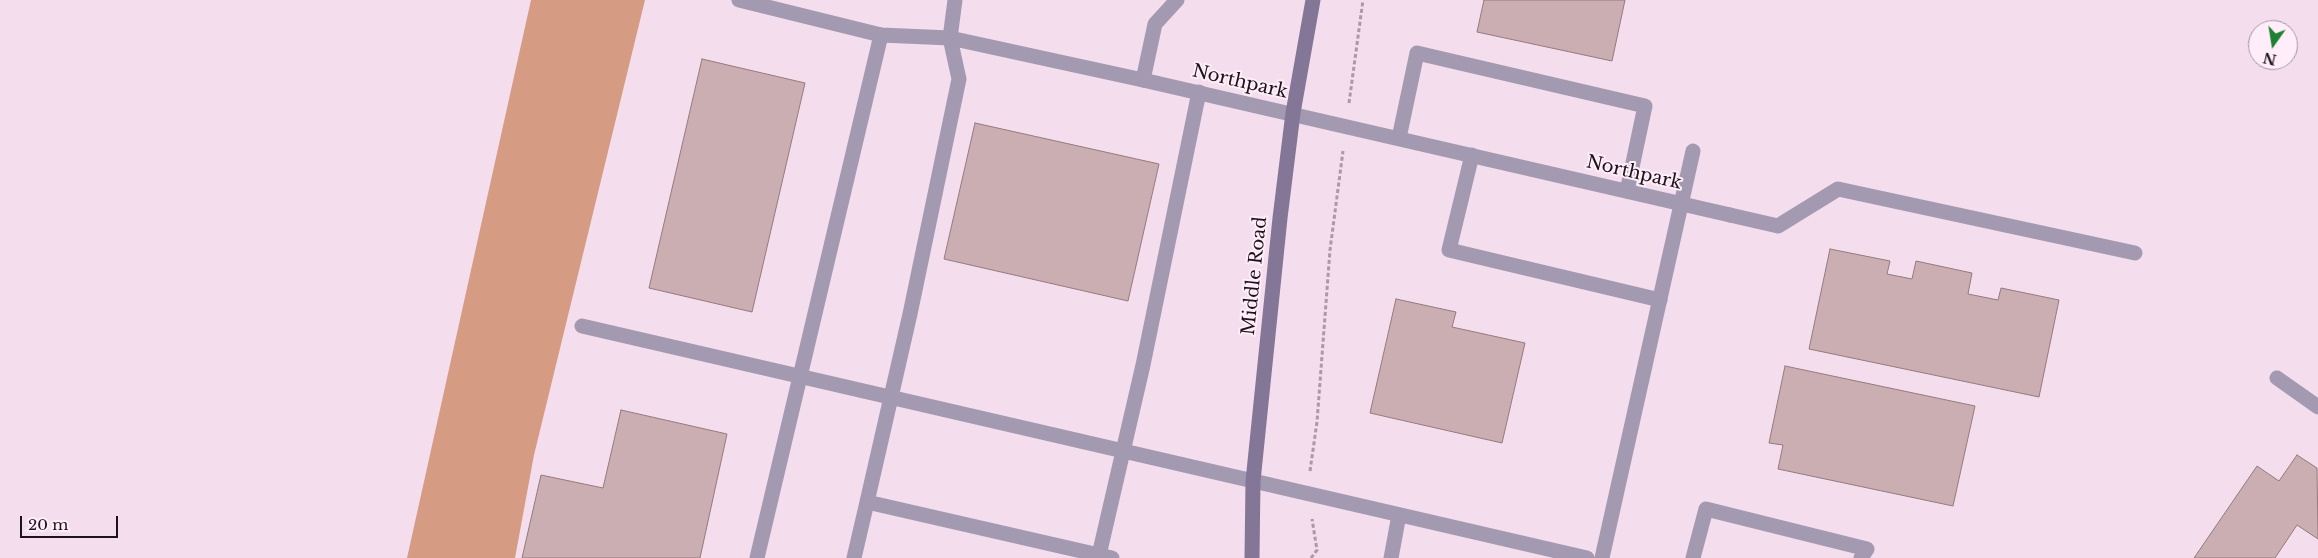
<!DOCTYPE html>
<html>
<head>
<meta charset="utf-8">
<style>
	body { margin:0 }
	#map { position:relative; width:2318px; height:558px; overflow:hidden; background:#f4deee; font-family:"Libre Baskerville",serif }
	canvas { display:block }
	.north { position:absolute; left:2248px; top:20px; width:50px; height:50px; box-sizing:border-box; background:#ffedf9; border:1px solid #a496a0; border-radius:50%; rotate:193deg; font-size:14px; font-weight:700; line-height:20px; text-align:center; color:#1c141a }
	.north::after { content:''; display:block; margin:auto; width:18px; height:22px; background:#1e8032; clip-path:polygon(50% 0,100% 100%,50% 72%,0 100%) }
	.scale { position:absolute; left:20px; top:516px; width:98px; height:22px; box-sizing:border-box; border:2px solid #1c141a; border-top:0; padding-left:6px; font-size:15px; line-height:18px; white-space:nowrap; color:#1c141a; -webkit-text-stroke:4px #ffedf9; paint-order:stroke }
</style>
</head>
<body>
<div id="map">
<canvas width="2318" height="558"></canvas>
<div class="north">N</div>
<div class="scale">20 m</div>
</div>
<script>
const context = document.querySelector('canvas').getContext('2d');
context.lineJoin = 'round';
function paint(path, color) {
  context.fillStyle = color;
  context.fill(path, 'evenodd');
}
function toPath(rows) {
  const path = new Path2D();
  for (const r of rows) {
    path.moveTo(r[0], r[1]);
    for (let i = 2; i < r.length; i += 2) path.lineTo(r[i], r[i + 1]);
  }
  return path;
}
function strokePath(path, color, width, dash) {
  context.strokeStyle = color;
  context.lineWidth = width;
  context.lineCap = dash ? 'butt' : 'round';
  context.setLineDash(dash || []);
  context.stroke(path);
}
function write(font, color, halo, rows, align = 'center') {
  context.font = font + ' "Libre Baskerville",serif';
  context.lineWidth = 4;
  context.setLineDash([]);
  context.textBaseline = 'middle';
  context.strokeStyle = halo;
  context.fillStyle = color;
  for (const [text, x, y, turn = 0] of rows) {
    context.save();
    context.translate(x, y);
    context.rotate((+turn || 0) * Math.PI / 180);
    context.textAlign = isNaN(turn) ? turn : align;
    if (halo) context.strokeText(text, 0, 0);
    context.fillText(text, 0, 0);
    context.restore();
  }
}
paint(toPath([
	[531,0,645,0,534,455,515,558,407,558]
]), '#d59c83');
const building = toPath([
	[1484,0,1625,0,1612,61,1477,32,1484,0],
	[702,59,805,83,752,312,649,288,702,59],
	[975,123,1159,164,1128,301,944,259,975,123],
	[1830,249,1890,261,1887,274,1912,279,1916,261,1972,273,1968,294,1998,300,2001,288,2059,300,2039,397,1809,349,1830,249],
	[1396,299,1456,312,1452,327,1525,343,1502,443,1370,413,1396,299],
	[1785,366,1975,406,1953,506,1778,469,1783,445,1769,443,1785,366],
	[621,410,727,434,700,558,522,558,541,475,603,488,621,410],
	[2297,455,2317,468,2318,539,2297,525,2275,558,2194,558,2257,466,2279,481,2297,455]
]);
paint(building, '#caaeb1');
strokePath(building, '#947a7d', 1);
strokePath(toPath([
	[1349,103,1363,0],
	[1310,471,1317,422,1330,250,1343,151],
	[1311,558,1317,550,1312,519]
]), '#ab99a6', 3, [4, 2.5]);
strokePath(toPath([
	[1143,80,1155,24,1177,0],
	[1399,138,1417,53,1645,106,1627,191],
	[1472,155,1449,250,1660,300],
	[1730,215,1778,226,1838,189,2135,253],
	[2277,378,2318,407],
	[867,502,910,314,959,79,950,38,955,0],
	[757,558,881,35],
	[854,558,867,502,1099,555],
	[1112,558,1099,555,1143,365,1199,92],
	[1391,558,1399,515],
	[1693,558,1706,509,1867,549,1861,558]
]), '#a39ab1', 15);
strokePath(toPath([
	[739,0,881,35,950,38,1143,80,1730,215],
	[582,326,1587,558],
	[1602,558,1693,151]
]), '#a39ab1', 15);
strokePath(toPath([
	[1252,558,1253,481,1280,218,1293,113,1313,0]
]), '#837697', 15);
write('18px', '#1c141a', '#ffedf9', [
	["Northpark",1240,82,13],
	["Northpark",1634,173,13],
	["Middle Road",1255,276,-84]
]);
</script>
</body>
</html>
